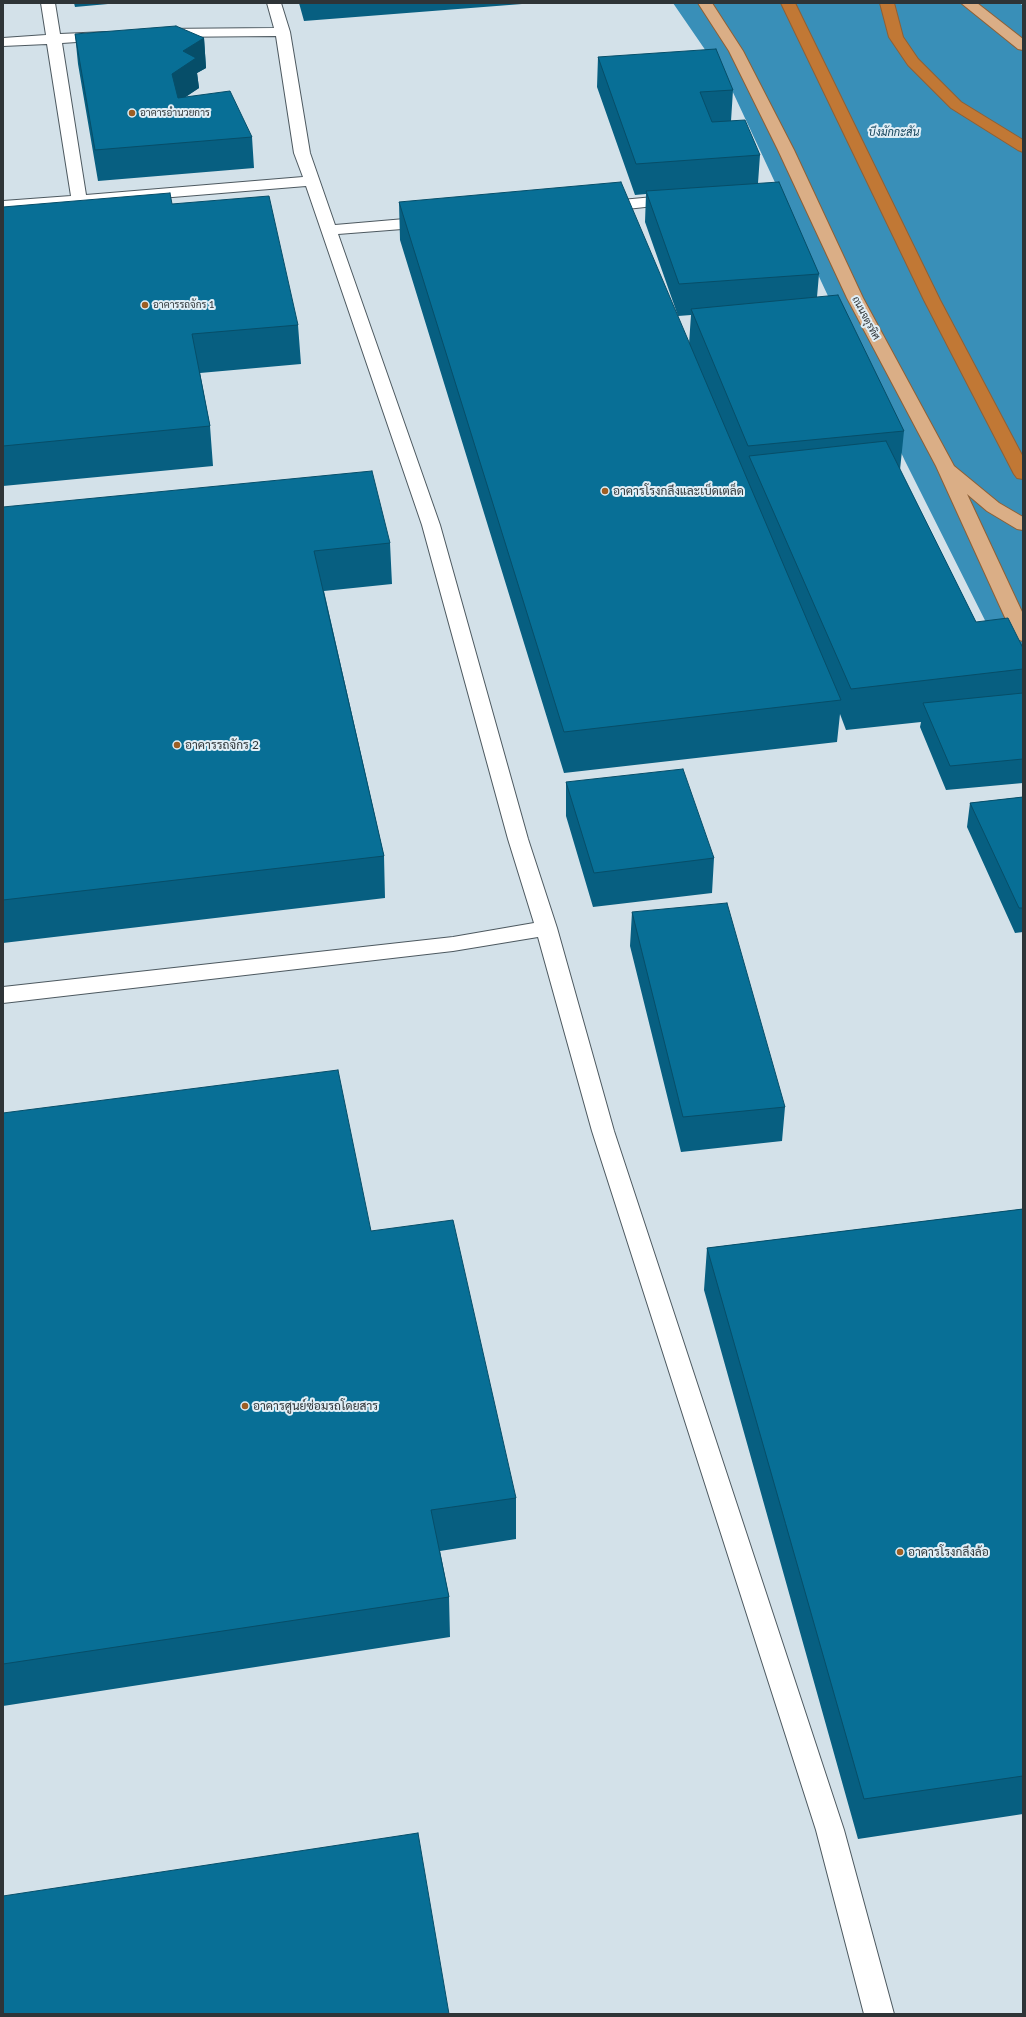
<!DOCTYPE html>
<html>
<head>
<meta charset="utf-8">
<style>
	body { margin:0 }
	#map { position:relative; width:1026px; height:2017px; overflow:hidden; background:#d3e1e9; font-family:Lato,sans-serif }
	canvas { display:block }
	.frame { position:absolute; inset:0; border:4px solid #2e3437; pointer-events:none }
</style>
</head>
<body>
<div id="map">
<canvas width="1026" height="2017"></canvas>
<div class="frame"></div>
</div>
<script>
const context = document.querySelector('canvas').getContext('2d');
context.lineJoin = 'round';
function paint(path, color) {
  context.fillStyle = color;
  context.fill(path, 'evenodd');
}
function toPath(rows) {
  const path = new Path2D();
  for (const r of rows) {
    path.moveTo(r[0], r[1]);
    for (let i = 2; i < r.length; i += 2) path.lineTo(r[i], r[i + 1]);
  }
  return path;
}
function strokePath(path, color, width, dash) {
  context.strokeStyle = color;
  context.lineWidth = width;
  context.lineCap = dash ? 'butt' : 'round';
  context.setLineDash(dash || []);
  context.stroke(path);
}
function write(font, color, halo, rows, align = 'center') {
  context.font = font + ' Lato,Sarabun,sans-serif';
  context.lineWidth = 4;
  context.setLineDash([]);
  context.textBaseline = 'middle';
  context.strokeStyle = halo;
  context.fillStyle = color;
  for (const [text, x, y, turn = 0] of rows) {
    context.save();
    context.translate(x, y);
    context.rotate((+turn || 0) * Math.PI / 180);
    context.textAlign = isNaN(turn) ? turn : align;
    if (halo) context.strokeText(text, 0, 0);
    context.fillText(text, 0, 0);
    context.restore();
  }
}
paint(toPath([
	[673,3,1020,3,1023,6,1023,696,905,461,730,86]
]), '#398fb8');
const minor = toPath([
	[41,3,55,3,60,34,106,32,111,33,113,36,111,39,106,40,62,43,86,195,303,177,294,153,276,36,160,37,155,36,153,33,155,30,160,29,274,28,267,3,281,3,290,32,310,153,335,225,428,217,434,219,436,222,434,225,428,227,338,234,440,525,528,839,557,928,614,1131,844,1830,894,2014,864,2014,816,1830,592,1131,538,937,453,951,3,1003,3,987,453,937,534,923,508,839,422,525,306,186,3,211,3,201,71,196,47,44,3,46,3,38,46,35,41,3],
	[675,195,681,197,683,200,681,203,600,212,594,210,592,207,594,204,600,202,675,195]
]);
const major = toPath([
	[698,3,712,3,743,51,794,150,863,298,954,466,999,503,1023,517,1023,530,1017,529,987,511,967,494,1023,614,1023,641,1016,639,1013,635,936,466,847,298,778,150,729,51,698,3],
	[961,3,977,3,1023,39,1023,50,1018,49,961,3]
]);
const highway = toPath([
	[781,3,795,3,940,300,1023,457,1023,479,1017,478,1014,474,924,300,781,3],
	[880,3,894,3,903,37,918,59,961,102,1023,140,1023,152,1018,150,951,108,908,65,889,37,880,3]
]);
strokePath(minor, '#4d5960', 2);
strokePath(major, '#8e6036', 2);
strokePath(highway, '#8e6036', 2);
paint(minor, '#fff');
paint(major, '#daae86');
paint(highway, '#c17835');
paint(toPath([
	[74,3,119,3,75,7],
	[299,3,522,3,522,4,304,21],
	[75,34,204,38,206,68,197,73,199,88,185,97,252,137,254,168,98,181,78,64],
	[598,57,733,90,731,121,760,155,758,183,819,274,817,297,904,431,900,470,976,622,1023,648,1023,783,946,790,920,727,921,722,846,730,840,714,837,742,564,773,400,240,399,202,689,344,691,315,678,316,645,222,646,194,635,195,597,87],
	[172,204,298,325,301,364,200,373,210,426,213,466,3,486,3,207],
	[3,507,390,543,392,584,324,591,384,856,385,898,3,943],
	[566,782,714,858,712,893,593,907,566,816],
	[1023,797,1023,932,1015,933,967,827,970,803],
	[632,912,785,1107,782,1141,681,1152,630,946],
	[3,1113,516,1498,516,1539,440,1551,449,1597,450,1637,3,1706],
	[1023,1209,1023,1814,858,1839,704,1290,707,1248]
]), '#075f81');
paint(toPath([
	[204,38,206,68,197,73,199,88,174,105,172,74,183,51]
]), '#064e69');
const building = toPath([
	[176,26,204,38,183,51,196,58,172,74,178,98,230,91,252,137,95,150,75,34,176,26],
	[716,49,733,90,700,92,712,122,745,120,760,155,636,164,598,57,716,49],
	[621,182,841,700,564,732,399,202,621,182],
	[779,182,819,274,679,284,646,191,779,182],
	[170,193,172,204,269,196,298,325,192,334,210,426,3,446,3,207,170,193],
	[838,295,904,431,748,446,691,309,838,295],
	[886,441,976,622,1008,618,1023,648,1023,669,851,689,749,456,886,441],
	[372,471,390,543,314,551,384,856,3,900,3,507,372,471],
	[1023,693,1023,759,950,766,923,703,1023,693],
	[683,769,714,858,594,873,566,782,683,769],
	[1023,797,1023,908,1019,908,970,803,1023,797],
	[727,903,785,1107,683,1117,632,912,727,903],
	[338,1070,371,1231,453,1220,516,1498,431,1510,449,1597,3,1664,3,1113,338,1070],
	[1023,1209,1023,1776,864,1799,707,1248,1023,1209],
	[418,1833,449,2014,3,2014,3,1896,418,1833]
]);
paint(building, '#086f96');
strokePath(building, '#064e69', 1);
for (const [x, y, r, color] of [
	[132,113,4,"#9c5e24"],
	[145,305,4,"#9c5e24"],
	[605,491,4,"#9c5e24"],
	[177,745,4,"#9c5e24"],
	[245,1406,4,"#9c5e24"],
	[900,1552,4,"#9c5e24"]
]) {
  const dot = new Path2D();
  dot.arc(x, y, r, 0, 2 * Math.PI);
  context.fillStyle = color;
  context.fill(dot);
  strokePath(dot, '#e0eef6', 1.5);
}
write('10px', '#2e3437', '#e0eef6', [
	["อาคารอำนวยการ",140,113],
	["อาคารรถจักร 1",153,305]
], 'left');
write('10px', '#2e3437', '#e0eef6', [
	["ถนนจตุรทิศ",866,318,62]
]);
write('italic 11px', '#14445b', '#e0eef6', [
	["บึงมักกะสัน",894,132]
]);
write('12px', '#2e3437', '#e0eef6', [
	["อาคารโรงกลึงและเบ็ดเตล็ด",613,491],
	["อาคารรถจักร 2",185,745],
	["อาคารศูนย์ซ่อมรถโดยสาร",253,1406],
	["อาคารโรงกลึงล้อ",908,1552]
], 'left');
</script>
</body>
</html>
